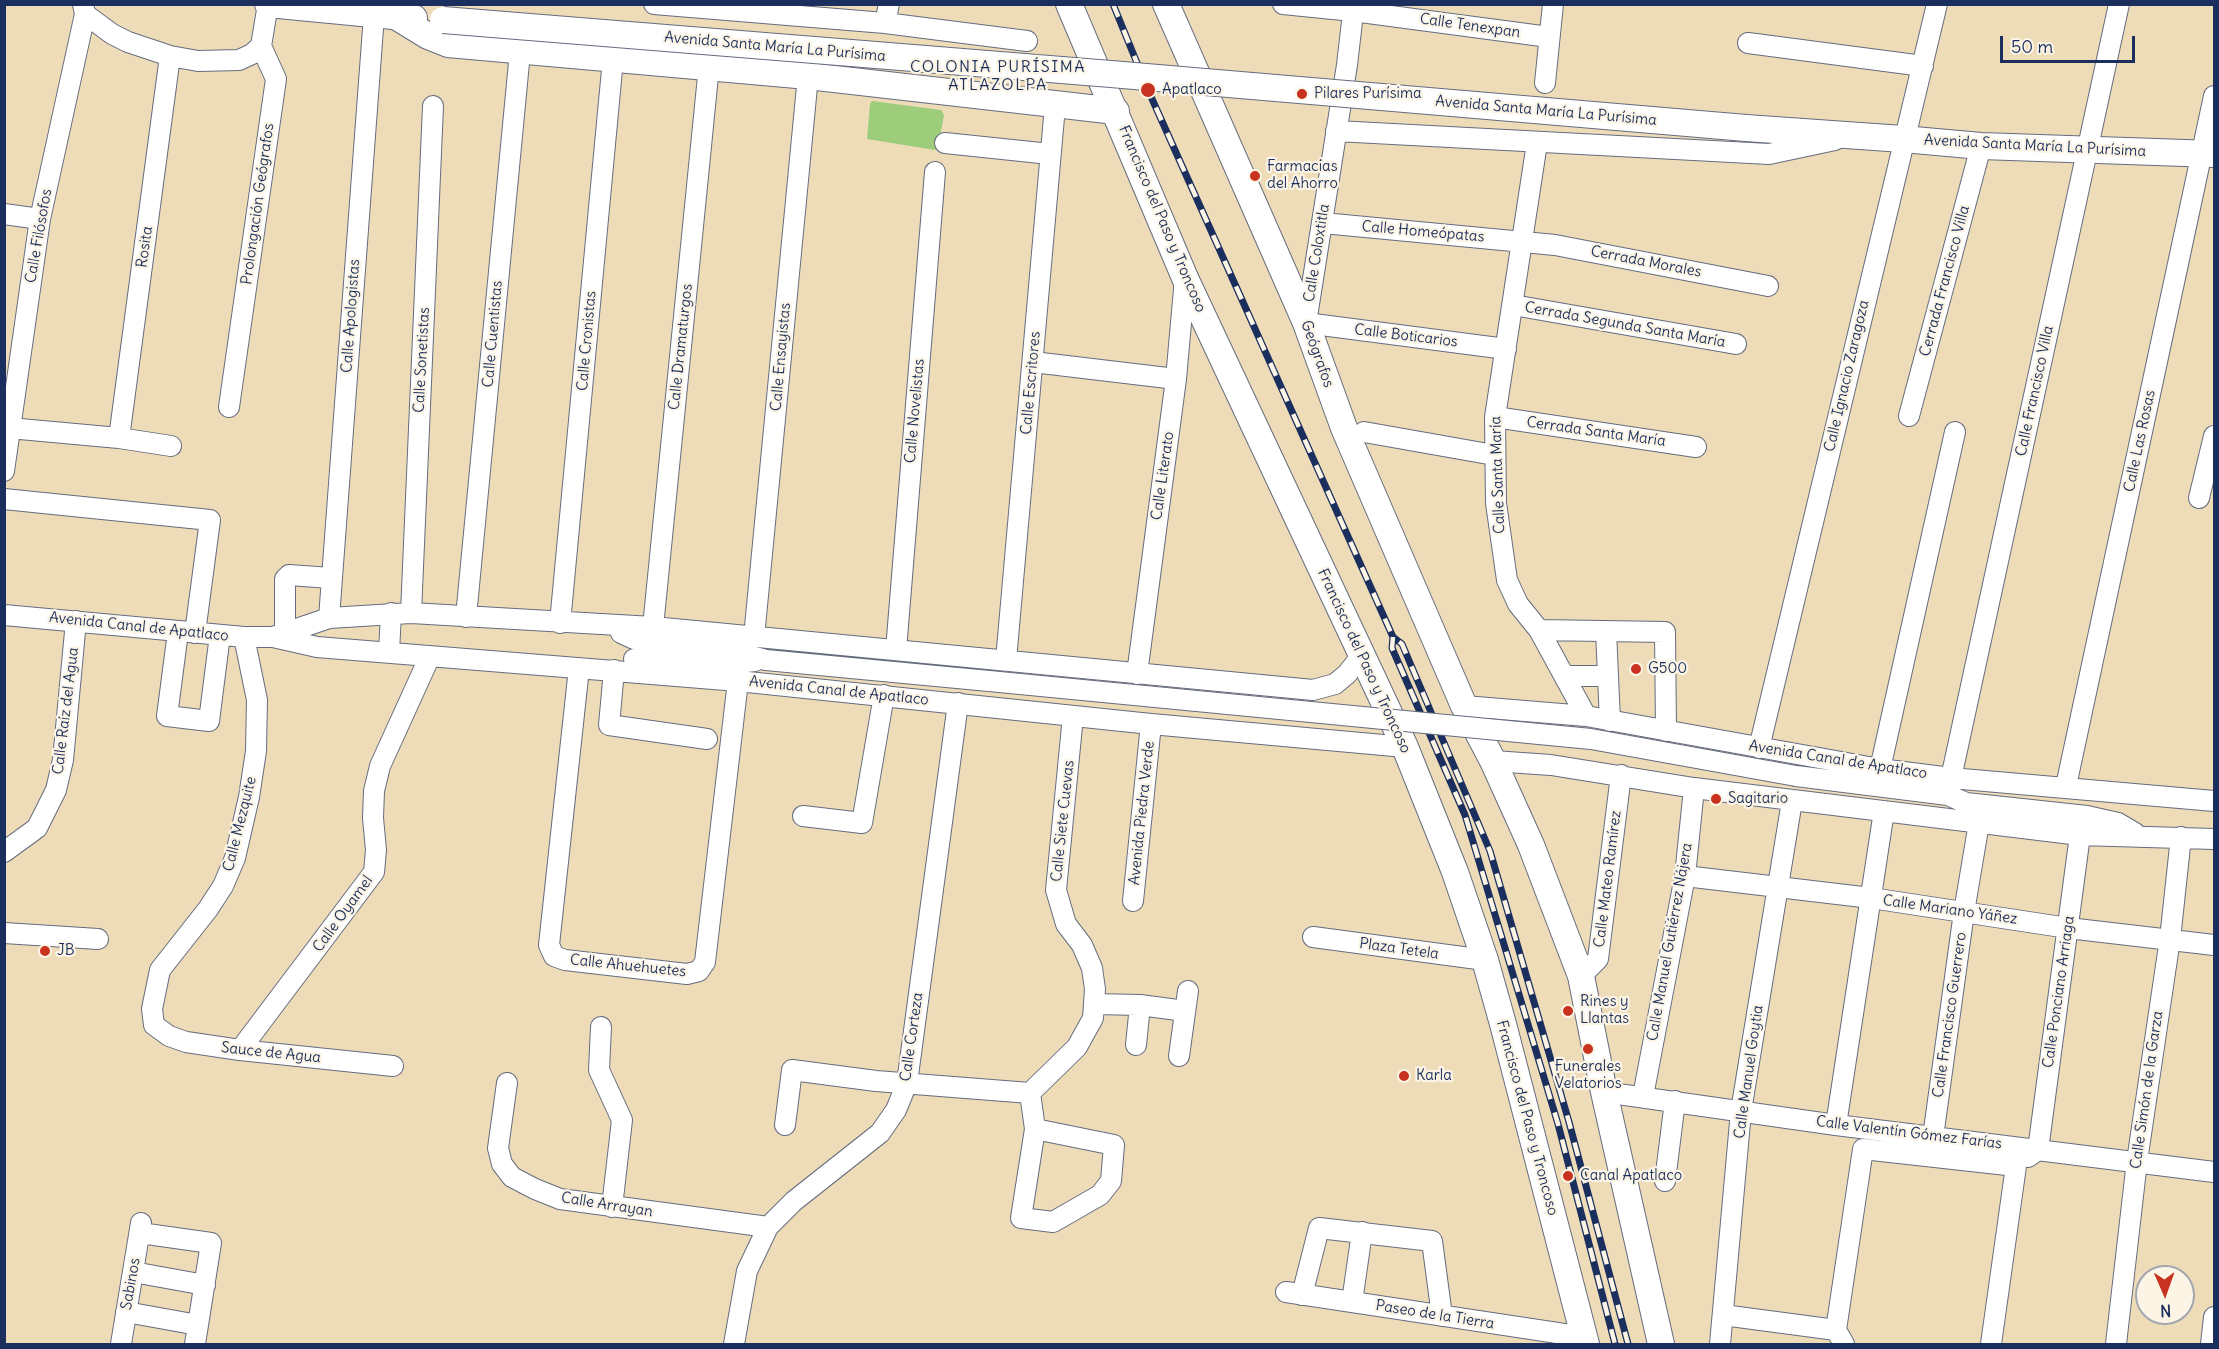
<!DOCTYPE html>
<html>
<head>
<meta charset="utf-8">
<style>
	body { margin:0 }
	#map { position:relative; width:2219px; height:1349px; overflow:hidden; background:#eedcb9; font-family:Delius,sans-serif }
	canvas { display:block }
	.frame { position:absolute; inset:0; border:6px solid #1b2f5e; pointer-events:none }
	.north { position:absolute; left:2135px; top:1265px; width:60px; height:60px; box-sizing:border-box; background:#fcf5e5; border:2px solid #a2a6af; border-radius:50%; rotate:178deg; font-size:16px; font-weight:700; line-height:24px; text-align:center; color:#1b2f5e }
	.north::after { content:''; display:block; margin:auto; width:21px; height:27px; background:#c8321e; clip-path:polygon(50% 0,100% 100%,50% 72%,0 100%) }
	.scale { position:absolute; left:2000px; top:36px; width:135px; height:27px; box-sizing:border-box; border:3px solid #1b2f5e; border-top:0; padding-left:8px; font-size:18px; line-height:21px; white-space:nowrap; color:#1b2f5e; -webkit-text-stroke:4px #fcf5e5; paint-order:stroke }
</style>
</head>
<body>
<div id="map">
<canvas width="2219" height="1349"></canvas>
<div class="frame"></div>
<div class="north">N</div>
<div class="scale">50 m</div>
</div>
<script>
const context = document.querySelector('canvas').getContext('2d');
context.lineJoin = 'round';
function paint(path, color) {
  context.fillStyle = color;
  context.fill(path, 'evenodd');
}
function toPath(rows) {
  const path = new Path2D();
  for (const r of rows) {
    path.moveTo(r[0], r[1]);
    for (let i = 2; i < r.length; i += 2) path.lineTo(r[i], r[i + 1]);
  }
  return path;
}
function strokePath(path, color, width, dash) {
  context.strokeStyle = color;
  context.lineWidth = width;
  context.lineCap = dash ? 'butt' : 'round';
  context.setLineDash(dash || []);
  context.stroke(path);
}
function write(font, color, halo, rows, align = 'center') {
  context.font = font + ' Delius,sans-serif';
  context.lineWidth = 4.5;
  context.setLineDash([]);
  context.textBaseline = 'middle';
  context.strokeStyle = halo;
  context.fillStyle = color;
  for (const [text, x, y, turn = 0] of rows) {
    context.save();
    context.translate(x, y);
    context.rotate((+turn || 0) * Math.PI / 180);
    context.textAlign = isNaN(turn) ? turn : align;
    if (halo) context.strokeText(text, 0, 0);
    context.fillText(text, 0, 0);
    context.restore();
  }
}
paint(toPath([
	[872,101,941,110,944,115,938,148,935,150,867,139,870,104]
]), '#9dcd7b');
const minor = toPath([
	[654,4,885,23,1027,41],
	[1283,4,1353,11,1549,37],
	[1354,4,1347,65,1306,323,1506,349],
	[85,14,112,34,128,42,170,56,198,61,239,60,252,54,261,46],
	[885,23,889,4],
	[1748,43,1923,66],
	[1545,83,1553,4],
	[1336,131,1769,154,1835,140],
	[945,143,1050,154],
	[1537,143,1495,417,1496,503,1507,580,1518,604,1539,630,1586,716],
	[4,214,40,219],
	[1323,223,1555,245,1768,286],
	[1513,305,1736,344],
	[1033,362,1176,379],
	[229,407,276,79,261,46,268,4],
	[1909,416,1981,146],
	[1495,417,1696,447],
	[9,428,119,438,171,446],
	[1364,432,1494,455],
	[119,438,170,56],
	[4,471,40,219,85,14,83,4],
	[2199,498,2214,436],
	[4,499,210,520,195,633],
	[411,613,433,106],
	[4,615,244,637,273,637,317,647,738,681,1151,724,1405,747],
	[466,617,520,52],
	[329,618,374,15],
	[560,623,613,59],
	[653,627,709,66],
	[1539,630,1665,632,1666,731],
	[1606,631,1610,721],
	[178,632,167,716,209,721,220,635],
	[285,633,285,579,289,575,331,578],
	[621,633,634,639,728,650,766,660,989,681],
	[244,637,257,700,256,751,249,797,235,858,223,886,208,909,160,970,152,1009,154,1025,169,1036,186,1042,240,1050,393,1066],
	[273,637,329,618,411,613,653,627,1313,690,1335,684,1347,674,1362,655],
	[754,637,808,76],
	[896,650,935,172],
	[389,652,391,613],
	[634,659,728,664,755,661],
	[1006,660,1055,106],
	[579,668,549,945,554,956,565,960,687,974,699,971,705,962,738,681],
	[614,670,609,725,707,739],
	[1137,674,1176,379,1185,278],
	[1566,676,1608,676],
	[1464,706,1586,716,1880,769,1951,778,2214,801],
	[1759,748,1937,4],
	[1493,761,1551,765,1694,788,2080,835,2214,839],
	[1880,769,1955,432],
	[1796,776,1948,795,1966,803,2087,816,2118,823,2135,833],
	[1951,778,2119,4],
	[2066,786,2214,96],
	[803,816,862,823,884,695],
	[4,852,37,828,56,790,63,760,76,621],
	[1685,876,1871,898,2068,928,2214,945],
	[1133,901,1151,724],
	[4,933,98,939],
	[1313,937,1485,960],
	[1581,976,1598,959,1621,775],
	[1094,1004,1140,1005,1185,1011],
	[601,1027,599,1070,622,1120,612,1207],
	[1136,1045,1140,1005],
	[240,1050,374,872,376,850,373,818,374,791,380,766,430,656],
	[1179,1056,1188,991],
	[507,1083,498,1148,502,1164,512,1177,535,1189,560,1199,768,1227],
	[1604,1092,1836,1125,2214,1172],
	[1030,1093,1035,1129,1021,1218,1053,1222,1100,1195,1111,1181,1114,1145,1035,1129],
	[1643,1096,1685,876,1694,788],
	[785,1125,792,1070,876,1081,1030,1093,1077,1047,1093,1018,1095,989,1092,968,1082,945,1066,924,1056,890,1073,716],
	[1836,1125,1884,811],
	[1933,1137,1964,912,1979,823],
	[2028,1157,2038,1150,2080,835],
	[1665,1181,1675,1101],
	[140,1233,211,1243,195,1344],
	[133,1272,205,1285],
	[1286,1292,1584,1337],
	[1302,1295,1319,1228,1432,1241,1442,1316],
	[1352,1302,1362,1232],
	[126,1312,198,1325],
	[1723,1315,1836,1330],
	[121,1344,141,1223],
	[734,1344,747,1271,768,1227,794,1201,880,1133,896,1110,907,1083,958,703],
	[1720,1344,1741,1111,1792,801],
	[1844,1344,1836,1330,1863,1149,2016,1166],
	[1991,1344,2016,1166],
	[2116,1344,2137,1161,2170,939,2181,837],
	[2211,1344,2214,1317]
]);
const major = toPath([
	[268,4,414,18],
	[1069,4,1185,278,1405,747,1455,872,1485,960,1503,1024,1586,1344],
	[1166,4,1306,323,1344,428,1464,706,1493,761,1531,845,1581,976,1604,1092,1661,1344],
	[397,17,428,36,448,44,808,76,1116,111],
	[1746,128,1903,139,1981,146,2214,154]
]);
strokePath(minor, '#656c7e', 22);
strokePath(major, '#656c7e', 28);
strokePath(minor, '#fff', 20);
strokePath(major, '#fff', 26);
const rail = toPath([
	[1113,4,1148,90,1393,637,1402,644,1490,851,1569,1122,1628,1344],
	[1393,637,1392,648,1465,815,1558,1124,1615,1344]
]);
strokePath(rail, '#1b2f5e', 7);
strokePath(rail, '#fcf5e5', 4.5, [14]);
const minorBridge = toPath([
	[989,681,1591,739,1796,776]
]);
const majorBridge = toPath([
	[443,20,1111,74,1746,128]
]);
strokePath(minorBridge, '#656c7e', 22, []);
strokePath(majorBridge, '#656c7e', 28, []);
strokePath(minorBridge, '#fff', 20);
strokePath(majorBridge, '#fff', 26);
for (const [x, y, r, color] of [
	[1148,90,8,"#c8321e"],
	[1302,94,6,"#c8321e"],
	[1255,176,6,"#c8321e"],
	[1636,669,6,"#c8321e"],
	[1716,799,6,"#c8321e"],
	[45,951,6,"#c8321e"],
	[1568,1011,6,"#c8321e"],
	[1588,1049,6,"#c8321e"],
	[1404,1076,6,"#c8321e"],
	[1568,1176,6,"#c8321e"]
]) {
  const dot = new Path2D();
  dot.arc(x, y, r, 0, 2 * Math.PI);
  context.fillStyle = color;
  context.fill(dot);
  strokePath(dot, '#fcf5e5', 2);
}
write('15px', '#1b2f5e', '#fcf5e5', [
	["Calle Tenexpan",1470,26,8],
	["Avenida Santa María La Purísima",775,47,5],
	["Avenida Santa María La Purísima",1546,111,5],
	["Avenida Santa María La Purísima",2035,146,3],
	["Prolongación Geógrafos",258,204,-82],
	["Francisco del Paso y Troncoso",1162,219,67],
	["Calle Homeópatas",1423,232,5],
	["Calle Filósofos",39,236,-80],
	["Rosita",145,247,-82],
	["Calle Coloxtitla",1317,253,-81],
	["Cerrada Morales",1646,262,11],
	["Cerrada Francisco Villa",1945,281,-75],
	["Calle Apologistas",351,316,-86],
	["Cerrada Segunda Santa María",1625,325,10],
	["Calle Cuentistas",493,334,-85],
	["Calle Boticarios",1406,336,7],
	["Calle Cronistas",587,341,-85],
	["Calle Dramaturgos",681,347,-84],
	["Geógrafos",1317,354,70],
	["Calle Ensayistas",781,357,-85],
	["Calle Sonetistas",422,360,-87],
	["Calle Ignacio Zaragoza",1847,376,-77],
	["Calle Escritores",1031,383,-85],
	["Calle Francisco Villa",2035,391,-78],
	["Calle Novelistas",915,411,-85],
	["Cerrada Santa María",1596,432,8],
	["Calle Las Rosas",2140,441,-78],
	["Calle Santa María",1498,475,-92],
	["Calle Literato",1163,476,-82],
	["Avenida Canal de Apatlaco",139,627,6],
	["Francisco del Paso y Troncoso",1364,661,65],
	["Avenida Canal de Apatlaco",839,691,6],
	["Calle Raíz del Agua",66,711,-83],
	["Avenida Canal de Apatlaco",1838,760,9],
	["Avenida Piedra Verde",1142,813,-84],
	["Calle Siete Cuevas",1063,821,-84],
	["Calle Mezquite",240,824,-76],
	["Calle Mateo Ramírez",1608,879,-83],
	["Calle Mariano Yáñez",1950,910,8],
	["Calle Oyamel",343,914,-54],
	["Calle Manuel Gutiérrez Nájera",1670,942,-80],
	["Plaza Tetela",1399,949,8],
	["Calle Ahuehuetes",628,966,6],
	["Calle Ponciano Arriaga",2059,992,-82],
	["Calle Francisco Guerrero",1950,1015,-82],
	["Calle Corteza",912,1037,-82],
	["Sauce de Agua",271,1053,6],
	["Calle Manuel Goytia",1749,1072,-82],
	["Calle Simón de la Garza",2147,1090,-82],
	["Francisco del Paso y Troncoso",1527,1118,75],
	["Calle Valentín Gómez Farías",1909,1133,7],
	["Calle Arrayan",607,1205,9],
	["Sabinos",131,1284,-80],
	["Paseo de la Tierra",1435,1315,9]
]);
write('15px', '#1b2f5e', '#fcf5e5', [
	["Apatlaco",1162,90],
	["Pilares Purísima",1314,94],
	["Farmacias",1267,167],
	["del Ahorro",1267,184],
	["G500",1648,669],
	["Sagitario",1728,799],
	["JB",57,951],
	["Rines y",1580,1002],
	["Llantas",1580,1019],
	["Funerales",1588,1067,"center"],
	["Velatorios",1588,1084,"center"],
	["Karla",1416,1076],
	["Canal Apatlaco",1580,1176]
], 'left');
context.letterSpacing = '1.5px';
write('16px', '#1b2f5e', '#fcf5e5', [
	["COLONIA PURÍSIMA",998,67],
	["ATLAZOLPA",998,85]
]);
context.letterSpacing = '0px';
</script>
</body>
</html>
